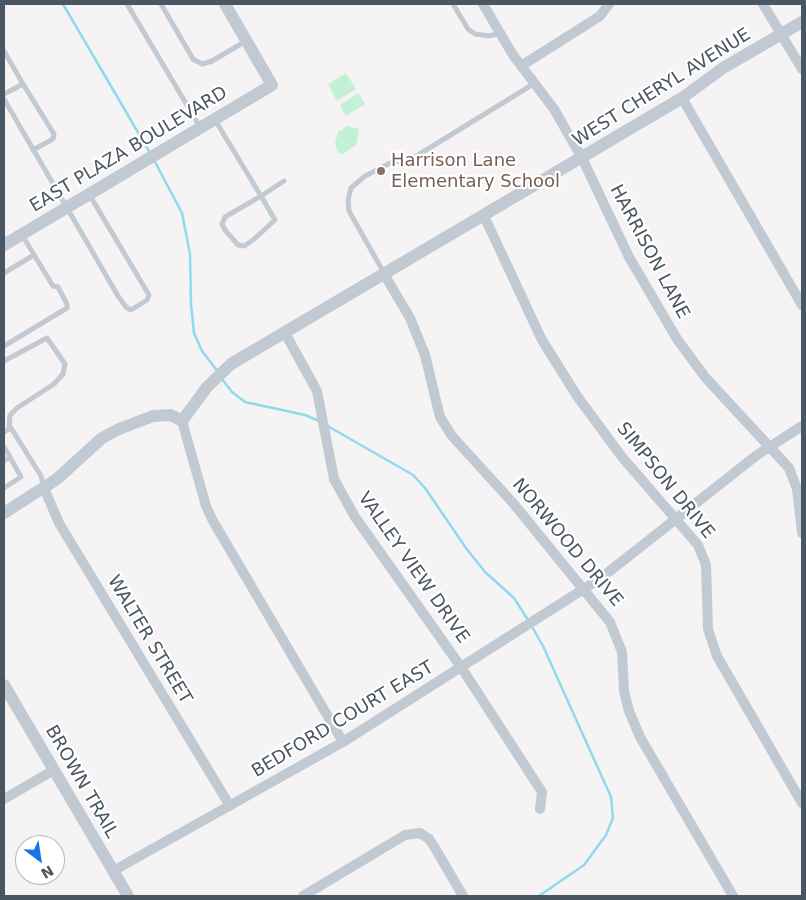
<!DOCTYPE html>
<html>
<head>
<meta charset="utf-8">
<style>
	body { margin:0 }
	#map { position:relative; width:806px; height:900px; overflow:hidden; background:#f5f3f3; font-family:"DejaVu Sans",sans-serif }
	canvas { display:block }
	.frame { position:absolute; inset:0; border:5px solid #4a5661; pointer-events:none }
	.north { position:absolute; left:15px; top:835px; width:50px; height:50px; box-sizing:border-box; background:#fff; border:1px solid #b7bbc0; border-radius:50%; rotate:149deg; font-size:14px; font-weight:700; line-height:20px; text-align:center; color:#4a5661 }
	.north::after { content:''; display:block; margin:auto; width:18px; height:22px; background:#1a73e8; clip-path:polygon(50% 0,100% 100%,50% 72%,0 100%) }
</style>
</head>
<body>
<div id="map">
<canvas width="806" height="900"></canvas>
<div class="frame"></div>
<div class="north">N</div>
</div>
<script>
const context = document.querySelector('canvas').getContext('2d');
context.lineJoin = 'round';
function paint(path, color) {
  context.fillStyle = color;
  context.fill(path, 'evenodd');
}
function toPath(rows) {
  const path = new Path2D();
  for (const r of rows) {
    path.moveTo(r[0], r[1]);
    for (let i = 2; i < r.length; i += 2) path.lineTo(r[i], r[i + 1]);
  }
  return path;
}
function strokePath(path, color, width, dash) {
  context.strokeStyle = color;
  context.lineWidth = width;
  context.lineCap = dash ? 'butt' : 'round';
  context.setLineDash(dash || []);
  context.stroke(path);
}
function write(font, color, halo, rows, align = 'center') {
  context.font = font + ' "DejaVu Sans",sans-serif';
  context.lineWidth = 4.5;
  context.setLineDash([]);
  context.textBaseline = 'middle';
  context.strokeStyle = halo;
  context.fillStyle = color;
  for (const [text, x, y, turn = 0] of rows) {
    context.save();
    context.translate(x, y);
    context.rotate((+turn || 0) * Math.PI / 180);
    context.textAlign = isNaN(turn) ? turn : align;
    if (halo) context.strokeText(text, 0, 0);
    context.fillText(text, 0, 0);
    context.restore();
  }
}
paint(toPath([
	[346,73,356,89,337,101,328,84],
	[358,93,365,104,346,116,340,105],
	[347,126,359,129,356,145,343,154,338,153,335,144,338,132]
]), '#c3f1d5');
strokePath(toPath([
	[63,4,150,153],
	[154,160,182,213,190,254,191,304,194,333,202,351,218,372],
	[222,379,232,392,245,402,305,415,319,421],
	[326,425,413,475,425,488,466,548,485,572,514,598,528,620],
	[531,625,543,646,611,797,613,818,606,835,584,865,539,896]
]), '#90daee', 2.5);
strokePath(toPath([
	[127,4,200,127],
	[161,4,193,59,202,64,212,61,246,41],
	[453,4,468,29,475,34,489,36,500,33],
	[4,51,23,84,4,94],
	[23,84,54,134,53,139,33,150],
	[4,99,118,296,126,307,131,310,147,300,149,295,89,194],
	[215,120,261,196,284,181],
	[261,196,275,220,253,240,244,246,238,245,225,230,222,224,225,217,261,196],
	[4,273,34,255],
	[384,273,349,211,348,200,351,188,365,176,392,162,410,160,535,83],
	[4,346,67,308,67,304,58,287,53,286,22,235],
	[4,361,47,338,65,364,63,374,54,384,17,408,10,415,9,429],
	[4,432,11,428,41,476,44,488],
	[4,447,10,457],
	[4,461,10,457,21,477,4,488]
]), '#c1cad2', 5);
strokePath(toPath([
	[483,4,513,55,554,109,582,158,629,257,677,339,705,377,789,468,797,489,802,533],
	[763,4,802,69],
	[521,66,600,16,609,4],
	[682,98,802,305],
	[484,216,542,340,577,396,622,457,698,545,706,565,708,629,717,656,802,803],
	[384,274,410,318,425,355,440,417,452,436,513,503,610,622,622,652,624,691,629,711,640,737,733,896],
	[285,333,317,391,334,479,355,517,461,667,542,792,540,809],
	[182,421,206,506,213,521,343,742],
	[44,488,59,523,230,806],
	[4,799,54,770],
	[113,871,343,742,601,578,757,455,802,426],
	[303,896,405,835,420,833,429,839,435,848,463,896]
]), '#c1cad2', 10);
strokePath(toPath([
	[4,245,272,85,225,4],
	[4,513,57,479,102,438,119,429,153,416,171,415,182,421,207,387,231,364,682,98,723,68,802,22],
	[4,685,128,896]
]), '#c1cad2', 12);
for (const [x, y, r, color] of [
	[381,171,5,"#8d6e63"]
]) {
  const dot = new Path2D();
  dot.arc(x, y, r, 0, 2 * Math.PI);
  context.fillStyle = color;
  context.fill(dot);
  strokePath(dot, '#fff', 2);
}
write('18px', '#4a5661', '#fff', [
	["WEST CHERYL AVENUE",662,88,-32],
	["EAST PLAZA BOULEVARD",129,150,-31],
	["HARRISON LANE",649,252,62],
	["SIMPSON DRIVE",665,481,51],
	["NORWOOD DRIVE",567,543,50],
	["VALLEY VIEW DRIVE",413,568,55],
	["WALTER STREET",149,640,59],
	["BEDFORD COURT EAST",343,720,-31],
	["BROWN TRAIL",81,782,60]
]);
write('18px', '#785e54', '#fff', [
	["Harrison Lane",391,161],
	["Elementary School",391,182]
], 'left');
</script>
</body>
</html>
